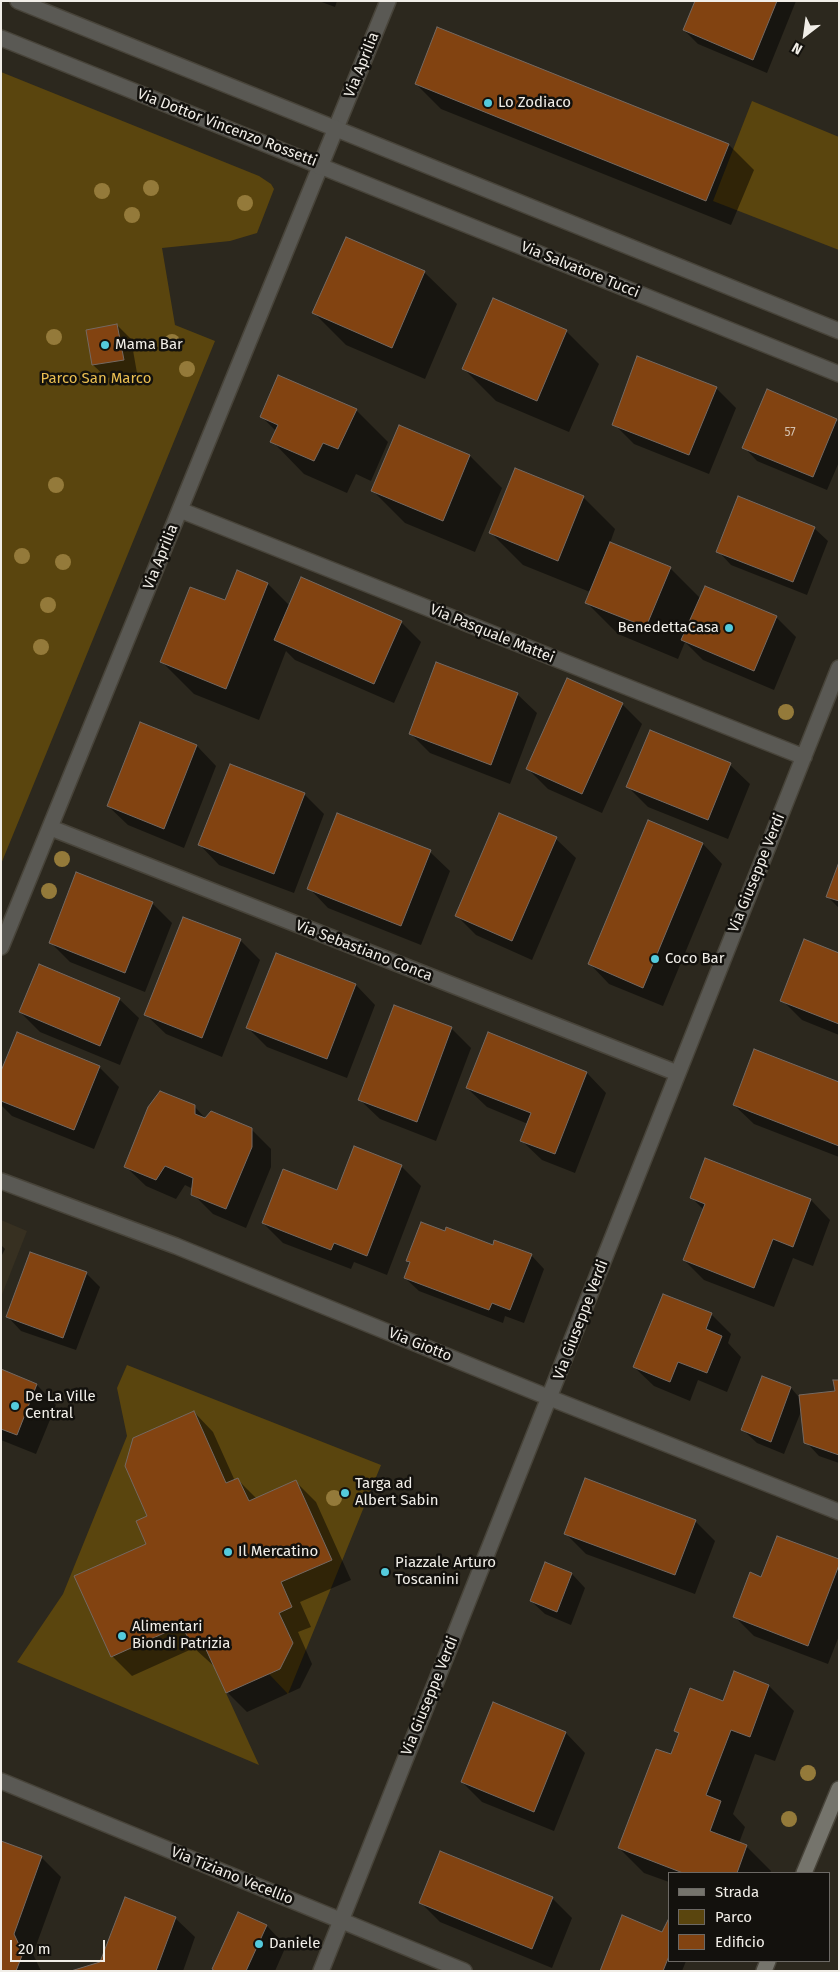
<!DOCTYPE html>
<html>
<head>
<meta charset="utf-8">
<style>
	body { margin:0 }
	#map { position:relative; width:840px; height:1972px; overflow:hidden; background:#2c281e; font-family:"Fira Sans",sans-serif }
	canvas { display:block }
	.frame { position:absolute; inset:0; border:2px solid #f1eee8; pointer-events:none }
	.legend { position:absolute; left:668px; top:1872px; width:162px; height:90px; box-sizing:border-box; background:#13110d; border:1px solid #6c6965; margin:0; padding:6px 9px; list-style:none; font-size:15px; color:#f1eee8 }
	.legend li { display:flex; align-items:center; gap:10px; height:25px }
	.legend b { width:25px; border:1px solid #6c6965 }
	.north { position:absolute; left:780px; top:10px; width:50px; height:50px; -webkit-text-stroke:4px #13110d; paint-order:stroke; rotate:210deg; font-size:14px; font-weight:700; line-height:20px; text-align:center; color:#f1eee8 }
	.north::after { content:''; display:block; margin:auto; width:18px; height:22px; background:#f1eee8; clip-path:polygon(50% 0,100% 100%,50% 72%,0 100%) }
	.scale { position:absolute; left:10px; top:1940px; width:95px; height:22px; box-sizing:border-box; border:2px solid #f1eee8; border-top:0; padding-left:6px; font-size:15px; line-height:18px; white-space:nowrap; color:#f1eee8; -webkit-text-stroke:4px #13110d; paint-order:stroke }
</style>
</head>
<body>
<div id="map">
<canvas width="840" height="1972"></canvas>
<div class="frame"></div>
<ul class="legend">
<li><b style="height:6px;background:#75746c"></b>Strada</li>
<li><b style="height:14px;background:#5a450e"></b>Parco</li>
<li><b style="height:14px;background:#824311"></b>Edificio</li>
</ul>
<div class="north">N</div>
<div class="scale">20 m</div>
</div>
<script>
const context = document.querySelector('canvas').getContext('2d');
context.lineJoin = 'round';
function paint(path, color) {
  context.fillStyle = color;
  context.fill(path, 'evenodd');
}
function toPath(rows) {
  const path = new Path2D();
  for (const r of rows) {
    path.moveTo(r[0], r[1]);
    for (let i = 2; i < r.length; i += 2) path.lineTo(r[i], r[i + 1]);
  }
  return path;
}
function strokePath(path, color, width, dash) {
  context.strokeStyle = color;
  context.lineWidth = width;
  context.lineCap = dash ? 'butt' : 'round';
  context.setLineDash(dash || []);
  context.stroke(path);
}
function write(font, color, halo, rows, align = 'center') {
  context.font = font + ' "Fira Sans",sans-serif';
  context.lineWidth = 5;
  context.setLineDash([]);
  context.textBaseline = 'middle';
  context.strokeStyle = halo;
  context.fillStyle = color;
  for (const [text, x, y, turn = 0] of rows) {
    context.save();
    context.translate(x, y);
    context.rotate((+turn || 0) * Math.PI / 180);
    context.textAlign = isNaN(turn) ? turn : align;
    if (halo) context.strokeText(text, 0, 0);
    context.fillText(text, 0, 0);
    context.restore();
  }
}
paint(toPath([
	[1,1220,27,1231,1,1297]
]), '#373021');
paint(toPath([
	[1,72,259,176,271,184,274,189,257,233,230,241,162,248,175,325,215,341,1,864],
	[752,101,839,137,839,250,713,201],
	[127,1365,381,1465,288,1694,269,1674,226,1693,259,1765,17,1662,63,1594,127,1436,117,1388]
]), '#5a450e');
paint(toPath([
	[319,1,337,1,335,7],
	[696,1,796,1,767,73,698,44,684,30],
	[438,28,729,145,754,170,731,225,441,109,416,84],
	[424,272,457,304,425,379,346,345,314,313],
	[494,300,567,332,599,364,569,432,496,401,464,369],
	[117,325,131,339,137,373,107,378,93,365],
	[716,388,736,408,709,474,634,444,614,424],
	[767,391,839,422,839,462,827,490,757,461,744,447],
	[356,410,388,442,371,481,356,474,347,493,304,474,272,441,276,431,261,416],
	[400,427,470,456,502,488,475,552,405,523,373,491],
	[583,497,615,529,610,543,670,568,701,599,776,617,796,637,774,690,703,660,685,642,678,659,618,634,586,602,590,592,523,565,491,533],
	[814,528,828,541,807,595,731,565,718,551],
	[268,584,290,606,401,622,421,642,394,703,295,660,286,651,259,720,194,694,162,662,226,602],
	[517,694,537,713,510,784,430,753,410,733],
	[622,704,642,724,602,813,548,789,528,769],
	[197,746,216,766,184,848,128,825,108,806],
	[730,765,750,784,728,839,648,807,628,787],
	[304,794,324,814,294,893,219,865,200,845],
	[649,821,703,844,722,864,663,1006,609,984,590,964],
	[556,839,576,858,532,960,476,935,456,915],
	[430,852,450,871,421,945,328,908,309,888],
	[839,865,839,908,827,896],
	[152,903,172,923,145,992,70,962,50,942],
	[240,940,260,960,222,1057,166,1034,146,1015],
	[839,954,839,1035,802,1020,782,1000],
	[356,985,375,1005,347,1078,267,1047,248,1028],
	[119,999,139,1018,120,1065,40,1032,20,1012],
	[451,1028,471,1048,436,1141,380,1119,360,1100],
	[99,1067,119,1087,94,1149,12,1116,1,1105,1,1074],
	[587,1073,606,1093,575,1173,542,1160,522,1141,528,1124,487,1107,467,1088],
	[839,1083,839,1157,754,1124,734,1105],
	[194,1106,206,1119,251,1129,271,1149,271,1167,246,1228,213,1214,193,1194,193,1189,185,1185,176,1199,146,1186,126,1167],
	[706,1160,811,1200,830,1220,813,1266,793,1258,774,1307,704,1280,684,1260,704,1210,692,1198],
	[401,1166,421,1186,387,1275,354,1262,351,1269,283,1243,263,1223],
	[446,1233,531,1255,544,1269,524,1323,505,1316,503,1323,419,1291,405,1278,410,1264,407,1261],
	[1,1245,5,1249,1,1257],
	[86,1273,100,1287,76,1350,21,1331,8,1317],
	[664,1295,711,1314,731,1334,728,1343,741,1357,727,1392,698,1380,690,1401,654,1386,634,1367],
	[1,1371,37,1385,56,1405,36,1454,1,1440],
	[763,1378,791,1388,798,1396,836,1392,839,1381,839,1463,819,1456,806,1442,802,1409,784,1454,757,1443,743,1430],
	[194,1412,213,1432,235,1481,238,1480,257,1499,296,1482,316,1502,351,1580,300,1602,311,1627,298,1632,312,1664,300,1688,247,1712,227,1692,216,1668,194,1648,132,1676,112,1656,148,1544,148,1517],
	[695,1521,715,1541,695,1594,586,1554,566,1534],
	[839,1561,839,1636,828,1664,754,1636,735,1617,762,1578],
	[546,1564,572,1574,585,1588,571,1625,545,1614,531,1601],
	[735,1673,769,1686,794,1711,775,1761,755,1754,733,1814,745,1827,739,1843,746,1846,771,1871,770,1873,669,1873,669,1882,644,1873,619,1848,672,1756,680,1735,675,1730,724,1702],
	[494,1704,566,1733,585,1753,554,1831,482,1802,462,1782],
	[1,1843,41,1857,61,1877,33,1954,41,1971,1,1971],
	[441,1853,552,1898,572,1918,552,1968,440,1922,420,1902],
	[239,1914,267,1926,286,1946,275,1971,215,1971],
	[175,1918,195,1937,183,1971,73,1971,101,1963],
	[669,1919,669,1961,686,1961,682,1971,601,1971,663,1933]
]), '#0007');
const building = toPath([
	[695,1,777,1,753,60,683,30,695,1],
	[437,27,729,144,706,201,415,84,437,27],
	[346,237,425,271,392,348,312,313,346,237],
	[493,298,567,330,537,401,462,369,493,298],
	[117,324,124,360,92,365,86,330,117,324],
	[637,356,717,387,689,455,612,425,637,356],
	[278,375,357,409,338,449,323,443,314,461,270,442,278,425,260,417,278,375],
	[767,389,837,419,813,477,742,448,767,389],
	[399,425,470,455,443,521,371,491,399,425],
	[515,468,584,496,558,561,489,533,515,468],
	[738,496,815,527,793,582,716,552,738,496],
	[610,542,671,567,646,627,585,603,610,542],
	[237,570,268,583,226,689,160,662,190,587,225,600,237,570],
	[301,577,402,621,374,684,274,640,301,577],
	[705,586,777,616,754,671,681,640,705,586],
	[436,662,518,693,491,765,409,734,436,662],
	[567,678,623,703,582,794,526,769,567,678],
	[140,722,197,745,164,829,107,806,140,722],
	[650,730,731,763,708,820,626,787,650,730],
	[230,764,305,793,274,874,198,845,230,764],
	[337,813,431,850,401,926,307,889,337,813],
	[499,813,557,837,512,941,455,916,499,813],
	[648,820,703,843,643,988,588,964,648,820],
	[839,862,839,901,826,897,839,862],
	[76,872,153,902,125,973,49,943,76,872],
	[183,917,241,939,202,1038,144,1015,183,917],
	[804,939,839,953,839,1024,780,1001,804,939],
	[276,953,356,984,327,1059,246,1028,276,953],
	[39,964,120,998,100,1046,19,1012,39,964],
	[394,1005,452,1027,417,1122,358,1100,394,1005],
	[17,1032,100,1066,74,1130,1,1101,1,1071,17,1032],
	[488,1032,587,1072,555,1154,520,1141,531,1113,466,1088,488,1032],
	[754,1049,839,1082,839,1146,733,1105,754,1049],
	[160,1091,195,1105,195,1114,205,1118,211,1111,252,1128,252,1147,226,1209,191,1195,193,1178,165,1166,156,1180,124,1167,148,1107,160,1091],
	[354,1146,402,1165,367,1256,334,1243,331,1250,262,1223,283,1169,337,1190,354,1146],
	[705,1158,811,1199,793,1247,773,1239,754,1288,683,1260,705,1204,690,1198,705,1158],
	[421,1222,445,1231,446,1227,493,1245,494,1240,532,1254,510,1310,492,1303,489,1310,404,1278,410,1262,406,1261,421,1222],
	[30,1252,87,1272,63,1338,6,1317,30,1252],
	[663,1294,712,1313,706,1329,722,1336,707,1373,678,1362,670,1382,633,1367,663,1294],
	[1,1369,37,1384,17,1435,1,1429,1,1369],
	[762,1376,791,1387,771,1442,741,1430,762,1376],
	[833,1380,839,1380,839,1455,804,1443,799,1395,835,1391,833,1380],
	[194,1411,226,1483,238,1478,249,1501,296,1480,332,1560,281,1582,292,1607,279,1613,293,1643,280,1669,226,1693,204,1645,193,1649,182,1625,111,1657,74,1576,146,1544,136,1521,147,1516,125,1466,133,1438,194,1411],
	[585,1478,696,1520,675,1575,564,1534,585,1478],
	[777,1536,839,1559,839,1565,808,1646,733,1617,750,1572,761,1577,777,1536],
	[545,1562,572,1573,557,1612,530,1601,545,1562],
	[734,1671,769,1685,750,1737,731,1730,706,1795,721,1801,710,1831,747,1845,737,1873,683,1873,618,1848,656,1749,671,1754,679,1733,674,1731,690,1688,723,1701,734,1671],
	[493,1702,566,1732,534,1812,461,1782,493,1702],
	[1,1841,42,1856,14,1934,23,1953,16,1971,1,1971,1,1841],
	[440,1851,553,1897,532,1949,419,1903,440,1851],
	[125,1897,176,1917,156,1971,71,1971,100,1962,125,1897],
	[238,1912,267,1925,246,1971,215,1971,212,1969,238,1912],
	[622,1915,662,1932,669,1918,669,1956,663,1971,600,1971,622,1915]
]);
paint(building, '#824311');
strokePath(building, '#746962', 1);
const minor = toPath([
	[336,128,388,1],
	[180,510,804,757],
	[51,828,677,1073],
	[1,947,320,167],
	[1,1181,176,1246,550,1398,839,1512],
	[1,1781,464,1971],
	[321,1971,839,668]
]);
const tertiary = toPath([
	[18,1,839,331],
	[1,38,839,374],
	[320,167,336,128]
]);
const secondary = toPath([
	[804,1873,839,1789],
	[764,1971,768,1961]
]);
strokePath(minor, '#48443a', 18);
strokePath(tertiary, '#48443a', 18);
strokePath(secondary, '#48443a', 18);
strokePath(minor, '#5a5954', 15);
strokePath(tertiary, '#5a5954', 15);
strokePath(secondary, '#75746c', 15);
context.fillStyle = '#947a3a';
for (const [x, y] of [
	[151,188],
	[102,191],
	[245,203],
	[132,215],
	[54,337],
	[172,342],
	[187,369],
	[56,485],
	[22,556],
	[63,562],
	[48,605],
	[41,647],
	[786,712],
	[62,859],
	[49,891],
	[334,1498],
	[808,1773],
	[789,1819]
]) {
  context.beginPath();
  context.arc(x, y, 8, 0, 2 * Math.PI);
  context.fill();
}
for (const [x, y, r, color] of [
	[488,103,5,"#54cadc"],
	[105,345,5,"#54cadc"],
	[729,628,5,"#54cadc"],
	[655,959,5,"#54cadc"],
	[15,1406,5,"#54cadc"],
	[345,1493,5,"#54cadc"],
	[228,1552,5,"#54cadc"],
	[385,1572,5,"#54cadc"],
	[122,1636,5,"#54cadc"],
	[259,1944,5,"#54cadc"]
]) {
  const dot = new Path2D();
  dot.arc(x, y, r, 0, 2 * Math.PI);
  context.fillStyle = color;
  context.fill(dot);
  strokePath(dot, '#13110d', 2);
}
write('12px', '#d5c3b2', null, [
	["57",790,433]
]);
write('15px', '#f1eee8', '#13110d', [
	["Via Aprilia",362,65,-68],
	["Via Dottor Vincenzo Rossetti",227,128,21],
	["Via Salvatore Tucci",580,270,22],
	["Via Aprilia",161,557,-68],
	["Via Pasquale Mattei",492,634,22],
	["Via Giuseppe Verdi",757,873,-68],
	["Via Sebastiano Conca",364,951,21],
	["Via Giuseppe Verdi",581,1320,-69],
	["Via Giotto",420,1345,22],
	["Via Giuseppe Verdi",430,1696,-68],
	["Via Tiziano Vecellio",232,1876,22]
]);
write('15px', '#f1eee8', '#13110d', [
	["Lo Zodiaco",498,103],
	["Mama Bar",115,345],
	["BenedettaCasa",719,628,"right"],
	["Coco Bar",665,959],
	["De La Ville",25,1397],
	["Central",25,1414],
	["Targa ad",355,1484],
	["Albert Sabin",355,1501],
	["Il Mercatino",238,1552],
	["Piazzale Arturo",395,1563],
	["Toscanini",395,1580],
	["Alimentari",132,1627],
	["Biondi Patrizia",132,1644],
	["Daniele",269,1944]
], 'left');
write('15px', '#eabe51', '#13110d', [
	["Parco San Marco",96,379]
]);
</script>
</body>
</html>
